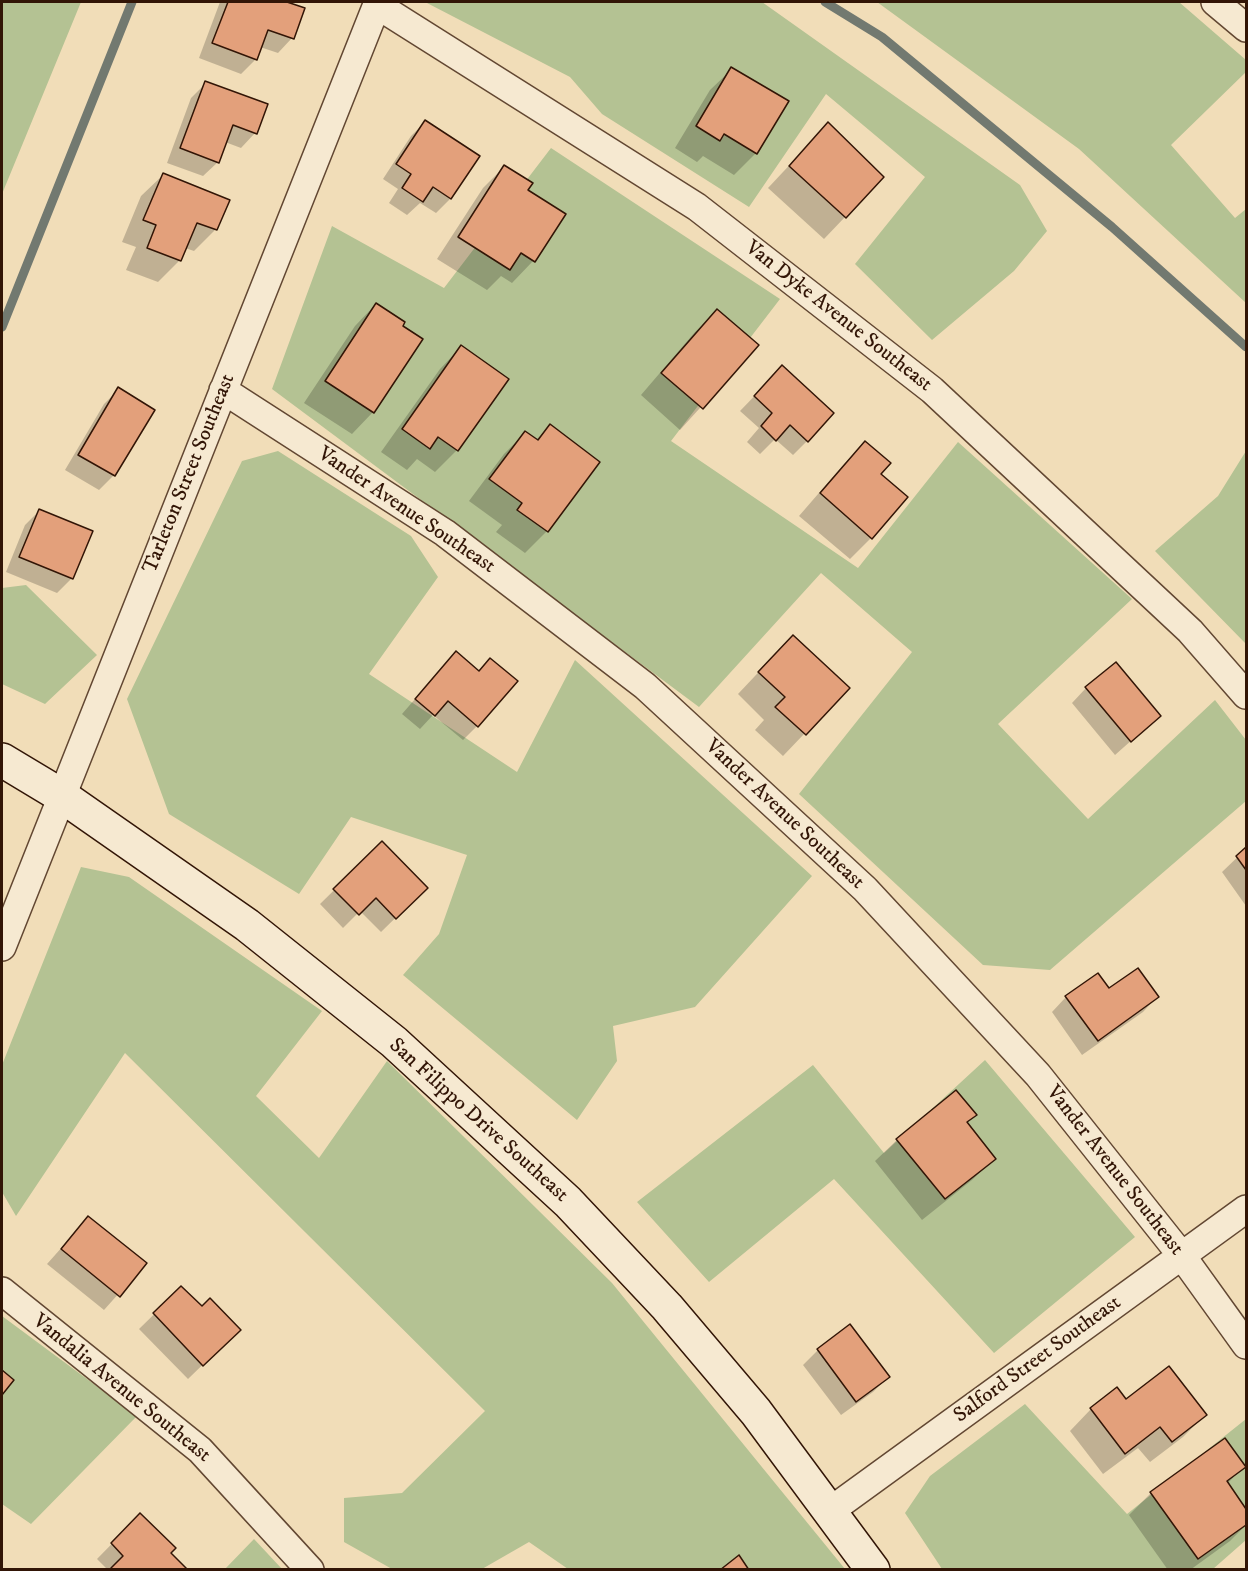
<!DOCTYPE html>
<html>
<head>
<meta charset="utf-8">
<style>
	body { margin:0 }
	#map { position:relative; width:1248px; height:1571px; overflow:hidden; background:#f1ddb8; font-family:"IM FELL DW Pica",serif }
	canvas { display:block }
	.frame { position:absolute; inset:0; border:3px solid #321506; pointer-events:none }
</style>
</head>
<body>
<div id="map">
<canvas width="1248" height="1571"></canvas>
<div class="frame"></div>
</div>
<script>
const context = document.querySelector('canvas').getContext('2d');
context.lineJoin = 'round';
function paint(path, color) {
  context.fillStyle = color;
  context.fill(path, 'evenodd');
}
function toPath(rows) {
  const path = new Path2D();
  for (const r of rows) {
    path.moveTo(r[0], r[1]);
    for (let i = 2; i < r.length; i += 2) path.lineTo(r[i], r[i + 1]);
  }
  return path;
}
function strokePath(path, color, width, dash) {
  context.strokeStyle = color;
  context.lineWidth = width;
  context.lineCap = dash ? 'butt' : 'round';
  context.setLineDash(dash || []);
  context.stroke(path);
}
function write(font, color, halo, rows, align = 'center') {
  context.font = font + ' "IM FELL DW Pica",serif';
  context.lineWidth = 4.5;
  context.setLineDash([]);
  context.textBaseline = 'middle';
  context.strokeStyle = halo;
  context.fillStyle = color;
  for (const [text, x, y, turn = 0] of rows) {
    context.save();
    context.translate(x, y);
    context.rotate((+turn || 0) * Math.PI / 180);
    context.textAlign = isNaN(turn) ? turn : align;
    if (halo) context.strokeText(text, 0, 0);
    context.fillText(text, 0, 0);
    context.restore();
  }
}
paint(toPath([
	[2,2,81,2,2,194],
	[428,2,762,2,1020,185,1047,231,1014,271,932,340,855,264,925,177,826,94,749,207,602,114,570,77,427,3],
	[877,2,1179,2,1246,60,1246,72,1171,145,1235,218,1246,209,1246,303,1079,149],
	[551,148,780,299,671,441,858,568,958,442,1132,599,998,724,1088,819,1215,700,1246,740,1246,801,1050,970,983,965,799,794,912,652,821,573,699,707,272,389,332,226,444,288],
	[278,451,411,536,438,577,369,674,517,772,575,660,812,876,695,1007,613,1026,617,1061,577,1120,403,975,439,934,467,855,351,817,299,894,169,814,127,699,242,461],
	[1246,451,1246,644,1155,551,1218,496],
	[26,585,97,655,45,704,2,684,2,588],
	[81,867,129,877,322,1011,256,1096,319,1158,387,1061,612,1283,845,1569,568,1569,529,1542,482,1569,392,1569,344,1542,344,1498,402,1493,485,1411,125,1053,16,1216,2,1192,2,1065],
	[985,1060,1135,1237,994,1353,834,1179,709,1282,637,1202,813,1065,884,1153],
	[2,1316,137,1416,31,1524,2,1504],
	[1025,1404,1127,1514,1246,1419,1246,1540,1213,1569,942,1569,905,1513,930,1476],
	[254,1539,282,1569,225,1569]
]), '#b4c293');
paint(toPath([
	[220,2,282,2,303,9,292,38,278,53,260,47,256,59,241,74,199,58],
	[732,69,756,153,734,175,703,156,697,162,675,148,710,90],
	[206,83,255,133,241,148,225,142,218,162,203,176,167,163,191,98],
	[425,122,450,199,436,213,420,203,407,215,389,203,398,189,383,179,411,136],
	[828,124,845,217,824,239,768,188],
	[505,166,526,191,533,261,512,283,501,276,487,290,437,259,483,188],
	[163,175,216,229,194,251,185,248,180,260,158,282,126,270,136,247,122,242,141,196],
	[376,304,373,412,352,434,304,403,355,326],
	[717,311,757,345,680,430,641,395,695,332],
	[461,347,457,450,435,472,417,459,407,470,381,452,440,369],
	[768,382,807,441,793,455,775,439,760,454,747,442,759,428,740,411],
	[119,389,153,410,114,475,99,490,65,470,104,404],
	[550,426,598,462,547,531,525,553,496,532,502,525,469,501,504,454,525,433,536,440],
	[865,443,879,474,871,538,850,559,799,516,844,464],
	[40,510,72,578,57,593,6,572,25,525],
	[771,659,848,688,783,756,755,730,764,720,738,694],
	[442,668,477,726,463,740,433,715,420,729,402,714],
	[1086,688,1159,716,1115,755,1072,703],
	[382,843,426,888,381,932,360,911,343,928,320,904],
	[1246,849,1246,906,1222,872],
	[1109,990,1157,997,1143,1012,1082,1055,1052,1012,1066,997],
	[975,1115,966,1124,994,1159,972,1180,922,1220,875,1161,897,1140],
	[88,1218,145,1264,104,1310,47,1264],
	[181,1288,202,1309,224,1344,188,1379,139,1329],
	[850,1326,888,1377,873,1392,841,1415,803,1365,818,1350],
	[1126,1401,1205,1415,1183,1437,1150,1462,1138,1448,1103,1474,1070,1431,1091,1409],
	[1225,1440,1244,1466,1227,1484,1246,1511,1246,1525,1230,1541,1190,1570,1168,1570,1129,1515,1151,1493],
	[140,1515,169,1553,185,1570,108,1570,97,1559]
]), '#0003');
strokePath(toPath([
	[825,2,882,37,1112,227,1246,347],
	[2,327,132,2]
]), '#727970', 9);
const building = toPath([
	[228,2,287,2,305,8,294,39,268,30,257,60,212,43,228,2],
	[731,67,789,101,757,154,724,134,720,141,696,126,731,67],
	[205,81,268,104,257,134,233,125,219,163,180,148,205,81],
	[425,120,480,156,451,199,433,187,423,202,402,188,411,174,396,164,425,120],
	[828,122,884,177,846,218,789,166,828,122],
	[504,165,533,183,528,190,566,214,535,262,521,253,510,270,458,237,504,165],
	[163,173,230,200,217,230,197,223,181,261,147,248,156,225,143,220,163,173],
	[376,303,405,322,403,326,423,339,374,413,325,381,376,303],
	[717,309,759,345,703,409,661,373,717,309],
	[461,345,509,379,458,451,438,437,430,449,402,429,461,345],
	[782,365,834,413,808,442,790,425,776,441,761,426,772,413,754,396,782,365],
	[118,387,155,410,115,476,78,455,118,387],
	[550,424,600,462,548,532,517,510,522,503,489,479,525,431,538,440,550,424],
	[865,441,891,463,881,474,908,497,872,539,820,493,865,441],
	[39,509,93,531,73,579,19,557,39,509],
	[793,635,850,688,806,735,775,707,785,697,758,672,793,635],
	[456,651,479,671,490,658,518,681,478,727,448,701,435,716,415,699,456,651],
	[1116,662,1161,716,1131,742,1085,687,1116,662],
	[382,841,428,888,396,919,376,898,359,915,333,889,382,841],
	[1246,847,1246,870,1236,856,1246,847],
	[1138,968,1159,997,1098,1041,1065,996,1098,973,1109,988,1138,968],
	[956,1090,977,1115,967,1122,996,1159,945,1199,896,1139,956,1090],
	[88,1216,147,1263,120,1297,61,1249,88,1216],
	[181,1286,202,1306,210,1298,241,1330,203,1366,153,1313,181,1286],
	[850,1324,890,1377,856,1402,817,1349,850,1324],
	[1169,1366,1207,1415,1172,1442,1160,1427,1125,1454,1090,1408,1117,1387,1126,1399,1169,1366],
	[2,1370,14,1380,2,1395,2,1370],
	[1225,1438,1246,1467,1227,1481,1246,1509,1246,1525,1198,1559,1150,1492,1225,1438],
	[140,1513,176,1548,171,1553,188,1570,113,1570,111,1568,123,1556,111,1543,140,1513],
	[739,1555,749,1570,720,1570,739,1555]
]);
paint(building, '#e3a07b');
strokePath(building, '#321506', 1.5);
const street = toPath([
	[1215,2,1246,28],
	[377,5,697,207,932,390,1190,631,1246,695],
	[223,390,445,533,645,686,865,889,1038,1075,1182,1256,1246,1345],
	[2,947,378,2],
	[2,1291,200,1450,310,1570],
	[830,1511,1246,1209]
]);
const secondary = toPath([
	[2,760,62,796,247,925,394,1042,568,1202,667,1307,756,1412,873,1570]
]);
strokePath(street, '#624732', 30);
strokePath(secondary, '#321506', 36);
strokePath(street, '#f6e9d1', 27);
strokePath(secondary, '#f6e9d1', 33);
write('21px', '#321506', '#f6e9d1', [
	["Van Dyke Avenue Southeast",838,317,38],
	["Tarleton Street Southeast",190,474,-68],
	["Vander Avenue Southeast",406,511,34],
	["Vander Avenue Southeast",784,815,43],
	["San Filippo Drive Southeast",478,1121,42],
	["Vander Avenue Southeast",1114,1171,52],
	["Salford Street Southeast",1038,1360,-36],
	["Vandalia Avenue Southeast",121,1389,39]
]);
</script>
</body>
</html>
